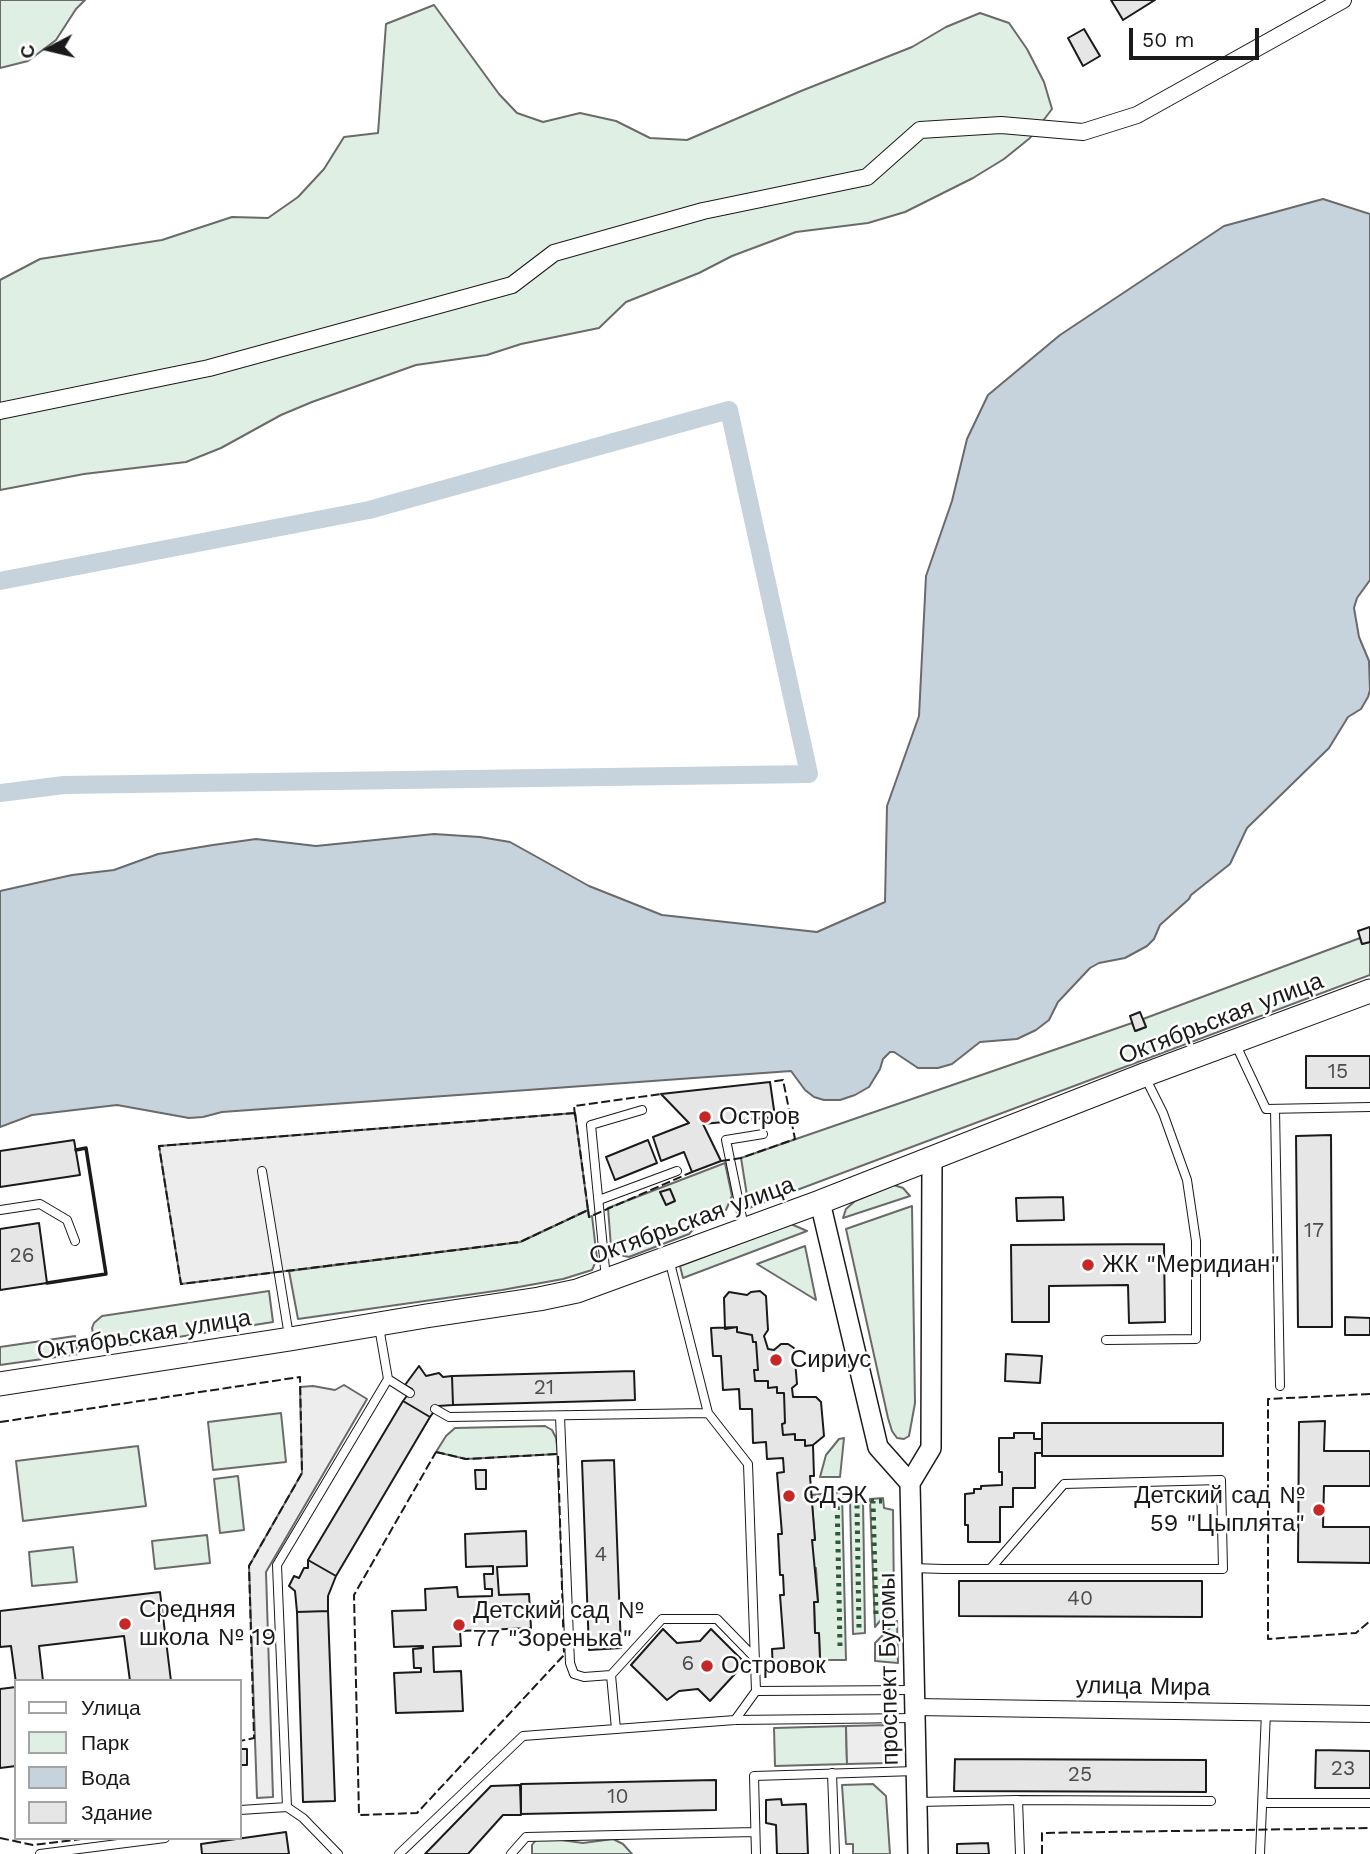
<!DOCTYPE html>
<html>
<head>
<meta charset="utf-8">
<style>
	body { margin:0 }
	#map { position:relative; width:1370px; height:1854px; overflow:hidden; background:#fff; font-family:"Work Sans",sans-serif }
	canvas { display:block }
	.legend { position:absolute; left:14px; top:1679px; width:228px; height:161px; box-sizing:border-box; background:#fff; border:2px solid #a3a3a3; margin:0; padding:9px 12px; list-style:none; font-size:21px; color:#1a1a1a }
	.legend li { display:flex; align-items:center; gap:14px; height:35px }
	.legend b { width:35px; border:2px solid #a3a3a3 }
	.north { position:absolute; left:14px; top:14px; width:70px; height:70px; -webkit-text-stroke:5px #fff; paint-order:stroke; rotate:263deg; font-size:19px; font-weight:700; line-height:28px; text-align:center; color:#1a1a1a }
	.north::after { content:''; display:block; margin:auto; width:24px; height:32px; background:#1a1a1a; clip-path:polygon(50% 0,100% 100%,50% 72%,0 100%) }
	.scale { position:absolute; left:1129px; top:28px; width:130px; height:32px; box-sizing:border-box; border:4px solid #1a1a1a; border-top:0; padding-left:9px; font-size:21px; line-height:24px; white-space:nowrap; color:#1a1a1a; -webkit-text-stroke:5px #fff; paint-order:stroke }
</style>
</head>
<body>
<div id="map">
<canvas width="1370" height="1854"></canvas>
<ul class="legend">
<li><b style="height:9px;background:#fff"></b>Улица</li>
<li><b style="height:19px;background:#e0efe3"></b>Парк</li>
<li><b style="height:19px;background:#c6d2dc"></b>Вода</li>
<li><b style="height:19px;background:#e6e6e6"></b>Здание</li>
</ul>
<div class="north">С</div>
<div class="scale">50 m</div>
</div>
<script>
const context = document.querySelector('canvas').getContext('2d');
context.lineJoin = 'round';
function paint(path, color) {
  context.fillStyle = color;
  context.fill(path, 'evenodd');
}
function toPath(rows) {
  const path = new Path2D();
  for (const r of rows) {
    path.moveTo(r[0], r[1]);
    for (let i = 2; i < r.length; i += 2) path.lineTo(r[i], r[i + 1]);
  }
  return path;
}
function strokePath(path, color, width, dash) {
  context.strokeStyle = color;
  context.lineWidth = width;
  context.lineCap = dash ? 'butt' : 'round';
  context.setLineDash(dash || []);
  context.stroke(path);
}
function write(font, color, halo, rows, align = 'center') {
  context.font = font + ' "Work Sans",sans-serif';
  context.lineWidth = 5;
  context.setLineDash([]);
  context.textBaseline = 'middle';
  context.strokeStyle = halo;
  context.fillStyle = color;
  for (const [text, x, y, turn = 0] of rows) {
    context.save();
    context.translate(x, y);
    context.rotate((+turn || 0) * Math.PI / 180);
    context.textAlign = isNaN(turn) ? turn : align;
    if (halo) context.strokeText(text, 0, 0);
    context.fillText(text, 0, 0);
    context.restore();
  }
}
const green = toPath([
	[0,0,85,0,76,9,56,40,28,61,0,68,0,0],
	[434,5,499,94,517,113,543,122,580,113,616,121,650,138,687,140,801,91,912,47,946,27,980,13,1009,23,1027,49,1044,82,1052,109,1030,138,1004,159,973,178,905,212,868,223,796,232,732,256,699,273,626,302,599,328,521,344,487,355,416,365,312,402,281,415,221,448,186,462,84,474,0,490,0,280,40,259,162,240,232,217,268,218,298,197,324,169,344,137,378,133,386,24,434,5],
	[1360,938,1362,944,1370,942,1370,975,749,1208,741,1158,1132,1023,1136,1031,1146,1027,1143,1019,1360,938],
	[725,1163,732,1196,726,1210,704,1218,689,1234,629,1257,615,1254,611,1247,608,1208,725,1163],
	[894,1185,903,1188,910,1196,843,1218,846,1209,855,1201,894,1185],
	[912,1206,915,1403,909,1436,904,1439,897,1438,892,1431,888,1418,846,1229,912,1206],
	[588,1210,589,1217,592,1216,597,1259,592,1270,563,1279,502,1290,298,1319,289,1271,520,1242,588,1210],
	[791,1224,807,1231,683,1278,680,1266,791,1224],
	[805,1246,816,1300,757,1264,805,1246],
	[269,1291,273,1322,96,1350,92,1328,94,1323,102,1316,269,1291],
	[75,1336,78,1354,0,1365,0,1347,75,1336],
	[281,1413,286,1462,213,1470,208,1422,281,1413],
	[545,1426,552,1430,556,1438,558,1454,466,1459,436,1452,446,1436,455,1428,545,1426],
	[844,1438,840,1477,820,1477,826,1455,839,1439,844,1438],
	[138,1446,146,1506,23,1521,16,1461,138,1446],
	[238,1476,244,1530,220,1533,214,1479,238,1476],
	[842,1492,846,1660,820,1660,819,1634,815,1633,814,1602,818,1601,816,1568,813,1568,812,1540,815,1539,811,1495,842,1492],
	[850,1498,863,1498,865,1633,853,1634,850,1498],
	[883,1498,884,1508,893,1510,894,1604,875,1627,870,1499,883,1498],
	[207,1535,210,1563,155,1569,152,1541,207,1535],
	[73,1547,77,1582,32,1586,29,1552,73,1547],
	[897,1621,898,1663,875,1661,875,1643,897,1621],
	[846,1726,847,1764,775,1766,774,1728,846,1726],
	[873,1784,886,1796,890,1854,853,1854,853,1844,846,1844,842,1785,873,1784],
	[554,1839,583,1843,613,1839,623,1844,632,1854,532,1854,532,1845,536,1840,554,1839]
]);
paint(green, '#e0efe3');
strokePath(green, '#6a6a6a', 2);
const parking = toPath([
	[575,1113,588,1210,520,1242,181,1284,159,1146,575,1113],
	[344,1385,367,1399,266,1572,273,1797,257,1798,249,1566,302,1473,300,1387,313,1386,335,1390,344,1385],
	[889,1725,890,1763,847,1764,846,1726,889,1725]
]);
paint(parking, '#ededed');
strokePath(parking, '#6a6a6a', 2);
const water = toPath([
	[1323,199,1370,214,1370,580,1357,598,1354,608,1359,637,1369,661,1370,690,1368,697,1361,709,1348,717,1329,748,1247,828,1230,864,1191,895,1189,899,1160,925,1154,939,1147,946,1125,958,1099,963,1090,968,1058,1002,1049,1020,1036,1030,1017,1039,980,1042,952,1064,938,1068,918,1068,894,1052,890,1052,883,1059,880,1069,869,1087,855,1095,840,1100,824,1100,814,1097,805,1090,791,1071,222,1112,203,1117,189,1118,117,1105,32,1115,0,1127,0,891,72,875,114,870,158,854,213,845,256,839,316,846,434,834,480,837,510,842,589,886,662,915,817,932,885,902,887,806,919,716,926,576,952,501,967,439,988,395,1060,335,1224,226,1323,199]
]);
paint(water, '#c6d2dc');
strokePath(water, '#6a6a6a', 2);
strokePath(toPath([
	[0,581,369,510,729,410,809,774,64,785,0,793]
]), '#c6d2dc', 18);
const building = toPath([
	[1111,0,1155,0,1123,20,1111,0],
	[1084,29,1100,56,1083,66,1068,38,1084,29],
	[1370,927,1370,942,1362,944,1358,931,1370,927],
	[1140,1012,1146,1027,1135,1031,1130,1016,1140,1012],
	[1306,1056,1370,1056,1370,1088,1306,1088,1306,1056],
	[770,1082,775,1117,703,1124,721,1161,692,1172,684,1152,661,1161,653,1137,689,1123,661,1094,770,1082],
	[1331,1135,1332,1327,1298,1327,1296,1136,1331,1135],
	[74,1140,80,1175,0,1187,0,1151,74,1140],
	[648,1140,657,1163,615,1180,606,1157,648,1140],
	[670,1189,675,1201,666,1205,660,1192,670,1189],
	[1063,1197,1064,1220,1017,1221,1016,1198,1063,1197],
	[39,1223,47,1283,0,1290,0,1229,39,1223],
	[1164,1244,1165,1322,1129,1323,1128,1285,1049,1286,1049,1322,1012,1322,1011,1245,1164,1244],
	[760,1291,766,1296,768,1330,764,1336,768,1349,774,1350,781,1344,788,1344,794,1348,797,1384,792,1388,793,1397,816,1397,821,1402,824,1436,813,1445,805,1446,805,1440,795,1440,795,1434,783,1435,782,1424,785,1423,784,1393,777,1393,777,1387,768,1388,768,1381,755,1381,754,1370,758,1370,756,1342,753,1342,752,1335,737,1332,737,1327,725,1329,724,1298,729,1292,747,1295,751,1292,760,1291],
	[1345,1317,1370,1318,1370,1335,1345,1335,1345,1317],
	[737,1327,737,1332,752,1335,753,1342,756,1342,758,1370,754,1370,755,1381,768,1381,768,1388,777,1387,777,1393,784,1393,785,1423,782,1424,783,1435,795,1434,795,1440,805,1440,805,1446,813,1445,814,1476,810,1476,815,1540,812,1540,818,1602,814,1602,815,1633,819,1633,820,1660,803,1661,804,1670,773,1672,772,1649,784,1648,780,1595,784,1595,783,1575,780,1575,778,1534,782,1534,777,1473,784,1472,783,1458,767,1459,766,1442,753,1443,752,1409,740,1409,739,1389,723,1390,721,1356,713,1356,711,1328,737,1327],
	[1006,1354,1042,1356,1040,1383,1005,1381,1006,1354],
	[419,1366,426,1376,439,1373,443,1377,452,1376,453,1405,438,1406,430,1417,403,1401,412,1389,405,1385,419,1366],
	[634,1371,635,1400,453,1405,452,1376,634,1371],
	[403,1401,430,1417,336,1576,308,1560,403,1401],
	[1325,1421,1324,1451,1370,1451,1370,1486,1324,1486,1323,1527,1370,1527,1370,1563,1298,1562,1299,1422,1325,1421],
	[1042,1423,1223,1423,1223,1456,1042,1456,1042,1423],
	[1014,1433,1034,1433,1034,1439,1042,1439,1042,1453,1035,1453,1035,1488,1013,1488,1013,1507,1000,1507,1000,1542,968,1542,968,1525,965,1525,965,1494,974,1493,974,1489,981,1489,981,1486,1002,1485,1002,1472,999,1472,999,1438,1014,1438,1014,1433],
	[614,1460,621,1648,589,1650,582,1461,614,1460],
	[475,1470,486,1470,486,1489,476,1489,475,1470],
	[526,1531,527,1566,497,1567,499,1595,529,1594,531,1628,460,1631,461,1646,433,1647,434,1672,461,1671,463,1711,396,1713,394,1673,421,1672,421,1668,414,1668,413,1649,423,1648,423,1646,394,1647,392,1611,426,1610,425,1589,457,1587,458,1597,492,1596,492,1589,485,1589,484,1574,493,1574,493,1566,466,1567,465,1534,526,1531],
	[308,1560,336,1576,328,1596,328,1611,297,1612,295,1591,289,1586,294,1576,299,1578,304,1568,308,1568,308,1560],
	[959,1581,1202,1581,1202,1617,959,1616,959,1581],
	[160,1592,171,1681,130,1681,124,1636,39,1646,43,1681,16,1681,16,1683,11,1646,0,1647,0,1611,160,1592],
	[328,1611,335,1801,303,1802,297,1612,328,1611],
	[663,1629,677,1643,700,1641,711,1629,745,1663,710,1701,698,1689,679,1691,667,1700,631,1665,663,1629],
	[16,1687,16,1766,0,1768,0,1689,16,1687],
	[240,1749,247,1749,247,1765,240,1765,240,1749],
	[1316,1750,1370,1751,1370,1788,1315,1788,1316,1750],
	[955,1759,1206,1760,1206,1792,954,1791,955,1759],
	[716,1780,716,1810,521,1814,521,1784,716,1780],
	[520,1785,521,1815,503,1815,468,1854,425,1854,491,1786,520,1785],
	[781,1799,782,1805,806,1804,808,1854,777,1854,776,1825,766,1823,766,1800,781,1799],
	[286,1832,289,1854,202,1854,201,1844,286,1832],
	[988,1843,989,1854,957,1854,957,1844,988,1843]
]);
paint(building, '#e6e6e6');
strokePath(building, '#1a1a1a', 2);
const service = toPath([
	[1235,1043,1266,1109,1370,1107],
	[1275,1109,1280,1386],
	[262,1171,289,1336],
	[599,1200,677,1171],
	[0,1210,40,1204,67,1220,75,1241],
	[744,1227,726,1140,763,1134],
	[669,1259,708,1413,748,1464,756,1691,735,1720],
	[606,1279,591,1125,642,1110],
	[1106,1340,1196,1339,1196,1241,1187,1180,1163,1113,1145,1077],
	[388,1379,410,1393],
	[435,1409,449,1417,708,1413],
	[560,1416,570,1663,574,1674,584,1677,611,1675],
	[911,1568,944,1569,1223,1569,1221,1480,1064,1484,991,1568],
	[756,1691,914,1690],
	[616,1729,611,1675,662,1619,717,1619,755,1658],
	[832,1773,835,1854],
	[1018,1800,1211,1801],
	[917,1802,1018,1800,1020,1854],
	[1263,1803,1370,1803],
	[287,1807,277,1565,388,1379,379,1327],
	[240,1810,287,1807,303,1818,338,1854],
	[40,1854,165,1838],
	[399,1854,523,1736,735,1720,915,1718],
	[511,1854,526,1837,755,1832],
	[756,1854,754,1776,916,1771],
	[1260,1854,1266,1712]
]);
const minor = toPath([
	[0,411,209,368,512,285,554,253,703,211,867,177,920,130,1001,125,1083,132,1137,115,1343,0],
	[915,1707,1370,1714]
]);
const tertiary = toPath([
	[820,1202,878,1447,910,1483],
	[918,1854,910,1483,931,1448,932,1159]
]);
const secondary = toPath([
	[0,1384,290,1339,426,1316,539,1299,577,1291,820,1202,1144,1075,1370,991]
]);
strokePath(service, '#1a1a1a', 10);
strokePath(minor, '#1a1a1a', 18);
strokePath(tertiary, '#1a1a1a', 22);
strokePath(secondary, '#1a1a1a', 25);
strokePath(service, '#fff', 8);
strokePath(minor, '#fff', 16);
strokePath(tertiary, '#fff', 19);
strokePath(secondary, '#fff', 23);
strokePath(toPath([
	[822,1496,837,1496,840,1646],
	[857,1505,859,1628],
	[876,1614,873,1501,882,1501]
]), '#2b5a34', 5, [3.5, 5]);
strokePath(toPath([
	[575,1113,588,1210,520,1242,181,1284,159,1146,575,1113],
	[575,1116,574,1106,661,1094],
	[721,1161,741,1158,795,1139,783,1080,770,1082],
	[588,1209,589,1217,692,1172],
	[1370,1394,1268,1399,1268,1639,1356,1633,1370,1621],
	[0,1422,300,1377,302,1473,249,1566,254,1738,240,1741],
	[436,1452,466,1459,558,1454,564,1655,417,1813,359,1815,354,1595,436,1452],
	[0,1838,33,1845,90,1838],
	[1042,1854,1042,1833,1370,1828]
]), '#1a1a1a', 2, [9, 3.5]);
strokePath(toPath([
	[47,1283,106,1274,86,1148,76,1150]
]), '#1a1a1a', 3.5);
for (const [x, y, r, color] of [
	[705,1117,7,"#c62828"],
	[1088,1265,7,"#c62828"],
	[776,1360,7,"#c62828"],
	[789,1496,7,"#c62828"],
	[1319,1510,7,"#c62828"],
	[125,1624,7,"#c62828"],
	[459,1625,7,"#c62828"],
	[707,1666,7,"#c62828"]
]) {
  const dot = new Path2D();
  dot.arc(x, y, r, 0, 2 * Math.PI);
  context.fillStyle = color;
  context.fill(dot);
  strokePath(dot, '#fff', 2.5);
}
write('21px', '#4d4d4d', null, [
	["15",1338,1072],
	["17",1314,1231],
	["26",22,1256],
	["21",544,1388],
	["4",601,1555],
	["40",1080,1599],
	["6",688,1664],
	["23",1343,1769],
	["25",1080,1775],
	["10",618,1797]
]);
write('24px', '#1a1a1a', '#fff', [
	["Октябрьская улица",1221,1019,-21],
	["Октябрьская улица",692,1221,-20],
	["Октябрьская улица",144,1335,-9],
	["проспект Бутомы",889,1669,-91],
	["улица Мира",1143,1687,1]
]);
write('24px', '#1a1a1a', '#fff', [
	["Остров",719,1117],
	["ЖК \"Меридиан\"",1102,1265],
	["Сириус",790,1360],
	["СДЭК",803,1496],
	["Детский сад №",1305,1496,"right"],
	["59 \"Цыплята\"",1305,1524,"right"],
	["Средняя",139,1610],
	["школа № 19",139,1638],
	["Детский сад №",473,1611],
	["77 \"Зоренька\"",473,1639],
	["Островок",721,1666]
], 'left');
</script>
</body>
</html>
